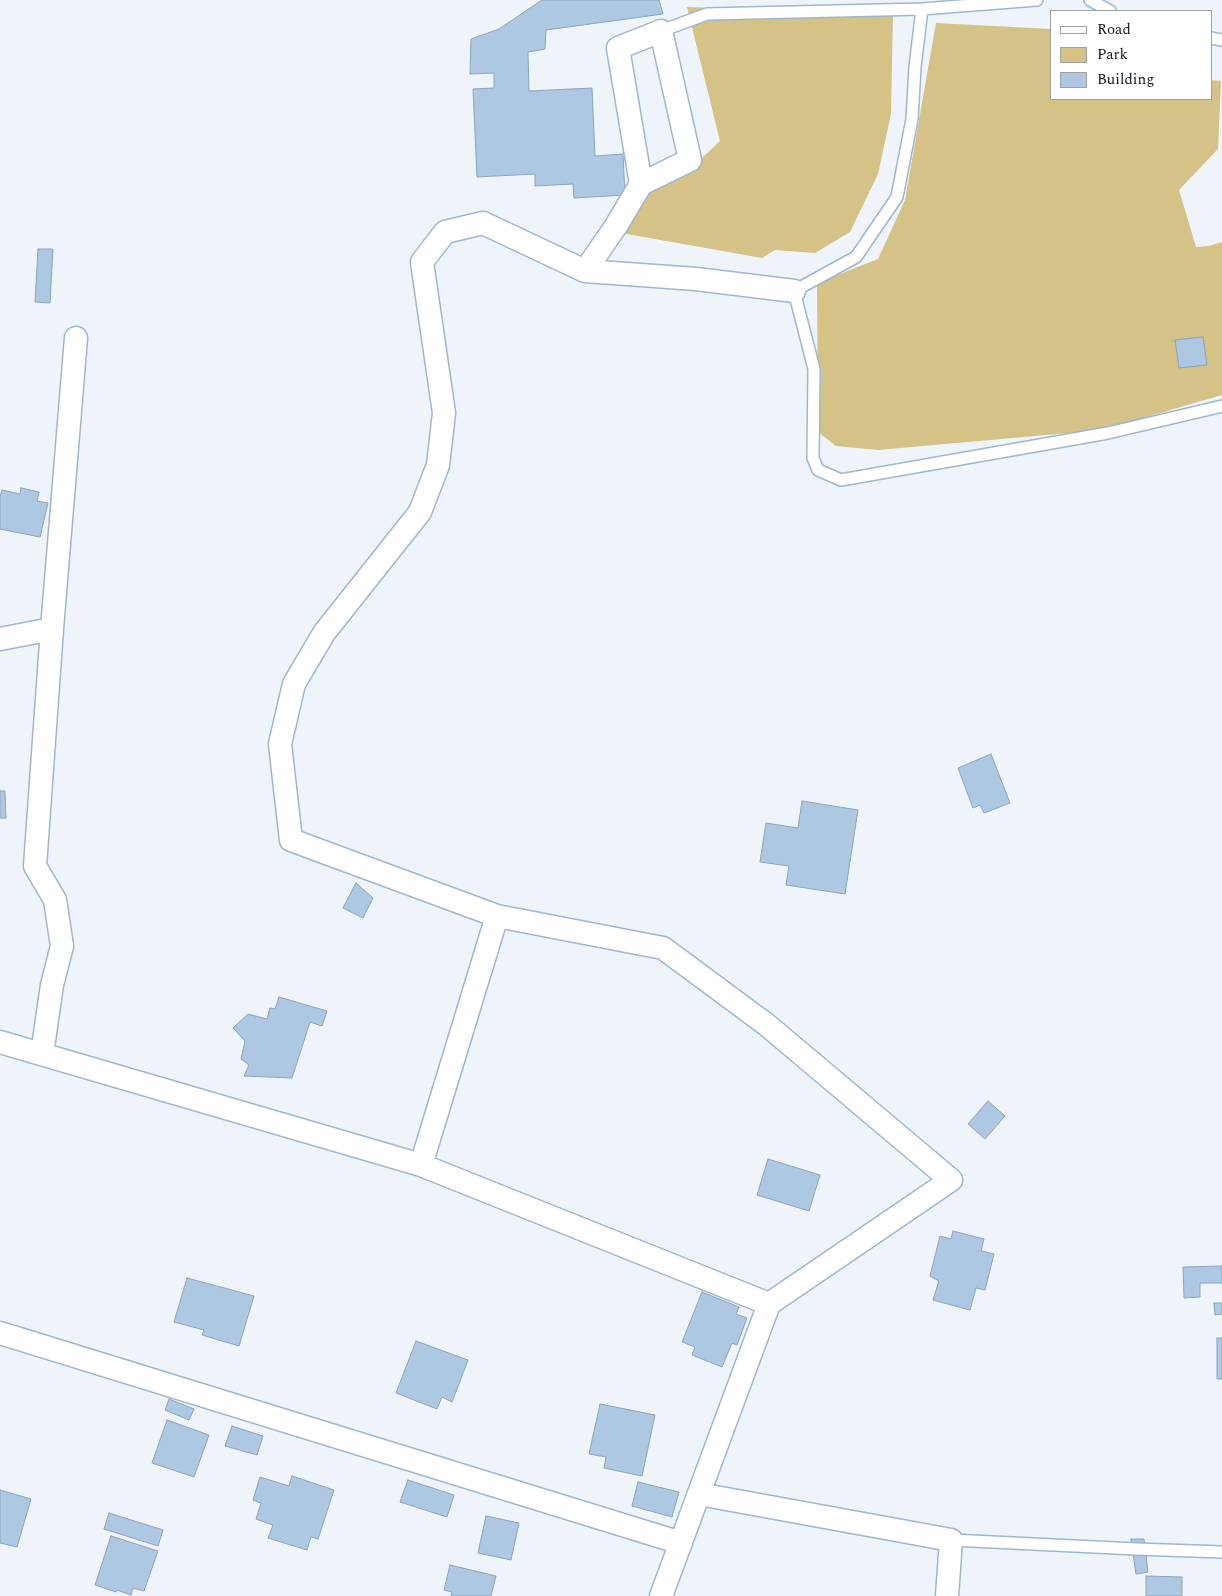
<!DOCTYPE html>
<html>
<head>
<meta charset="utf-8">
<style>
	body { margin:0 }
	#map { position:relative; width:1222px; height:1596px; overflow:hidden; background:#eef4f9; font-family:Spectral,serif }
	canvas { display:block }
	.legend { position:absolute; left:1050px; top:10px; width:162px; height:90px; box-sizing:border-box; background:#fff; border:1px solid #9ea1a5; margin:0; padding:6px 9px; list-style:none; font-size:15px; color:#0c151e }
	.legend li { display:flex; align-items:center; gap:10px; height:25px }
	.legend b { width:25px; border:1px solid #9ea1a5 }
</style>
</head>
<body>
<div id="map">
<canvas width="1222" height="1596"></canvas>
<ul class="legend">
<li><b style="height:6px;background:#fff"></b>Road</li>
<li><b style="height:14px;background:#d4c286"></b>Park</li>
<li><b style="height:14px;background:#aec7e2"></b>Building</li>
</ul>
</div>
<script>
const context = document.querySelector('canvas').getContext('2d');
context.lineJoin = 'round';
function paint(path, color) {
  context.fillStyle = color;
  context.fill(path, 'evenodd');
}
function toPath(rows) {
  const path = new Path2D();
  for (const r of rows) {
    path.moveTo(r[0], r[1]);
    for (let i = 2; i < r.length; i += 2) path.lineTo(r[i], r[i + 1]);
  }
  return path;
}
function strokePath(path, color, width, dash) {
  context.strokeStyle = color;
  context.lineWidth = width;
  context.lineCap = dash ? 'butt' : 'round';
  context.setLineDash(dash || []);
  context.stroke(path);
}
paint(toPath([
	[687,7,893,14,891,114,878,174,850,232,815,253,775,250,762,258,610,231,636,188,684,175,720,141],
	[936,23,1051,29,1051,99,1211,99,1211,80,1221,81,1218,149,1179,190,1196,247,1209,246,1222,242,1222,395,1102,430,878,450,836,446,818,432,817,283,878,259,905,200]
]), '#d4c286');
const building = toPath([
	[542,0,659,0,663,14,546,30,545,49,528,52,529,91,592,88,595,156,623,154,625,195,574,198,573,184,535,186,535,174,477,177,473,89,494,88,494,73,470,74,471,39,499,29,542,0],
	[38,249,53,249,50,303,35,302,38,249],
	[1203,337,1207,365,1179,368,1175,340,1203,337],
	[21,488,39,492,37,501,48,503,40,537,0,529,0,497,2,490,20,494,21,488],
	[991,754,1010,803,984,813,980,805,973,808,958,768,991,754],
	[0,791,5,791,6,818,0,818,0,791],
	[802,801,858,810,845,894,786,885,789,866,760,862,766,823,798,828,802,801],
	[356,883,373,898,363,918,343,908,356,883],
	[279,997,327,1011,322,1026,310,1022,292,1078,244,1076,249,1065,241,1059,245,1041,233,1028,248,1014,267,1019,270,1008,275,1009,279,997],
	[988,1101,1005,1116,985,1139,968,1124,988,1101],
	[768,1159,820,1175,809,1211,757,1195,768,1159],
	[953,1231,984,1239,981,1251,994,1254,985,1290,976,1288,970,1310,933,1300,939,1281,930,1276,940,1236,951,1239,953,1231],
	[1222,1266,1222,1283,1200,1283,1200,1297,1184,1298,1183,1267,1222,1266],
	[187,1278,254,1296,239,1346,202,1335,204,1330,174,1322,187,1278],
	[702,1292,739,1307,736,1314,747,1318,737,1345,732,1343,722,1367,692,1355,695,1347,682,1342,702,1292],
	[1214,1303,1222,1303,1222,1314,1215,1315,1214,1303],
	[1217,1338,1222,1338,1222,1379,1217,1379,1217,1338],
	[416,1341,468,1360,452,1402,442,1397,437,1409,396,1393,416,1341],
	[169,1399,194,1409,189,1420,165,1410,169,1399],
	[600,1404,655,1415,642,1476,604,1468,606,1457,589,1454,600,1404],
	[167,1420,209,1435,194,1477,152,1463,167,1420],
	[232,1426,263,1436,257,1455,225,1446,232,1426],
	[292,1476,334,1490,318,1539,311,1537,307,1550,268,1538,273,1525,256,1519,261,1503,253,1500,260,1477,289,1486,292,1476],
	[408,1480,454,1495,447,1517,400,1502,408,1480],
	[638,1482,679,1492,672,1517,632,1506,638,1482],
	[0,1490,31,1499,17,1547,0,1543,0,1490],
	[109,1513,163,1530,158,1546,104,1529,109,1513],
	[486,1516,519,1523,511,1560,478,1553,486,1516],
	[111,1536,158,1551,144,1591,133,1588,131,1595,117,1590,116,1592,95,1585,111,1536],
	[1131,1539,1144,1539,1148,1572,1136,1574,1131,1539],
	[450,1565,496,1576,491,1596,451,1596,452,1592,444,1590,450,1565],
	[1146,1576,1182,1577,1182,1596,1146,1596,1146,1576]
]);
paint(building, '#aec7e2');
strokePath(building, '#8ba4bd', 1);
const service = toPath([
	[1090,0,1110,11],
	[922,9,915,67,912,119,897,197,856,257,794,291,814,369,813,458,818,470,841,480,1108,433,1222,406],
	[661,31,707,14,922,9,1037,0],
	[1211,38,1222,40],
	[951,1540,1136,1549,1222,1552]
]);
const minor = toPath([
	[585,271,616,226,641,184,618,48,661,31,690,160,641,184],
	[0,639,52,629],
	[0,1042,421,1165,769,1304],
	[42,1054,52,985,62,946,55,900,35,866,52,629,76,338],
	[421,1165,497,916],
	[0,1333,681,1543],
	[699,1494,951,1540,947,1596],
	[661,1596,769,1304,951,1180,767,1025,663,948,497,916,291,840,280,744,294,684,324,633,420,512,438,465,444,413,422,262,445,232,483,223,585,271,696,279,794,291]
]);
strokePath(service, '#9eb7d1', 14);
strokePath(minor, '#9eb7d1', 25);
strokePath(service, '#fff', 11);
strokePath(minor, '#fff', 22);
</script>
</body>
</html>
